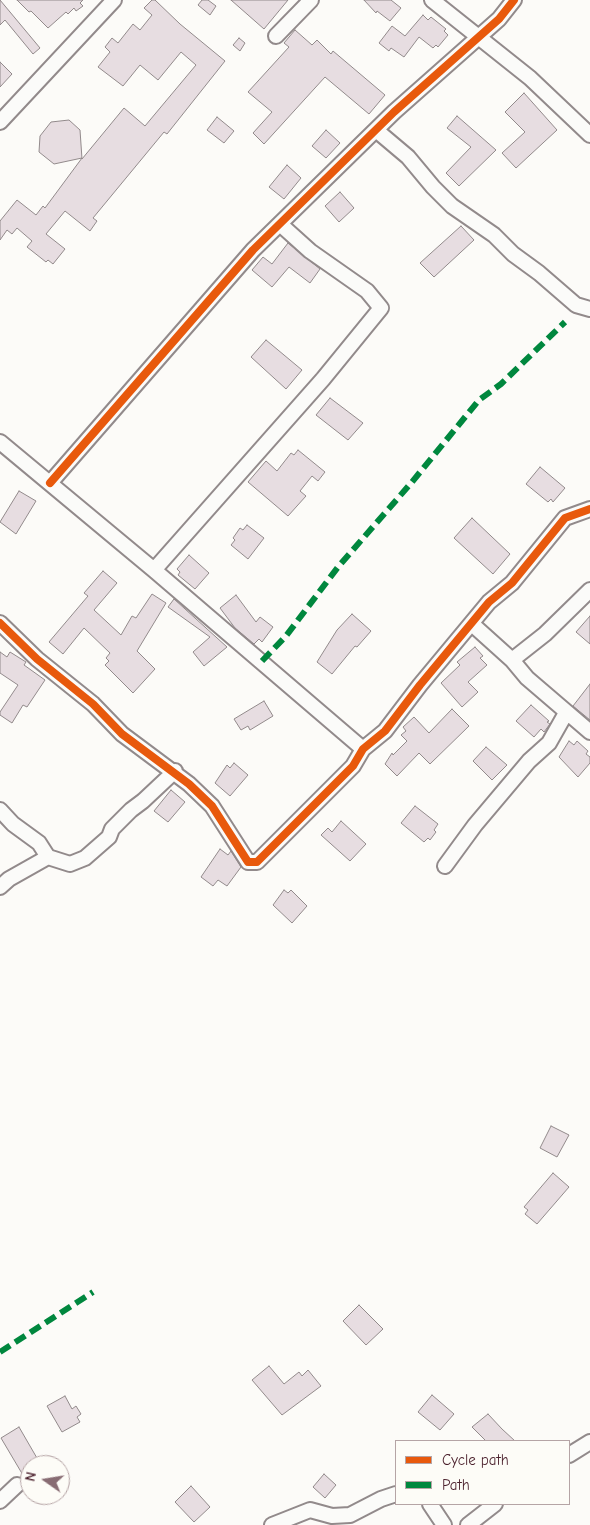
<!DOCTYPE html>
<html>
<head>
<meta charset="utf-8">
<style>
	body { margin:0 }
	#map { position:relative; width:590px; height:1525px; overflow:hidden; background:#fcfbf8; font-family:"Comic Neue",sans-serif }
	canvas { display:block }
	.legend { position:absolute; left:395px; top:1440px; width:175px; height:65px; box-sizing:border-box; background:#fdfcf7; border:1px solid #b5a4a5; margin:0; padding:6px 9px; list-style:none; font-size:15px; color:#4a1f2b }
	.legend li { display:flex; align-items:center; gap:10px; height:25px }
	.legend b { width:25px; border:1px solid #b5a4a5 }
	.north { position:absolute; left:20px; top:1455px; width:50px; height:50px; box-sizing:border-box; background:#fdfcf7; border:1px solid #b5a4a5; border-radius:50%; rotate:283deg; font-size:14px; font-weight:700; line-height:20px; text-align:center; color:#4a1f2b }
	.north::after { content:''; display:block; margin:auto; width:18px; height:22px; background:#886c73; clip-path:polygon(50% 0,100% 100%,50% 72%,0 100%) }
</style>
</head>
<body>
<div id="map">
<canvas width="590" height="1525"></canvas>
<ul class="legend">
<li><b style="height:6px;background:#e8590c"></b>Cycle path</li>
<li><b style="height:6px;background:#00873e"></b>Path</li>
</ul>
<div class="north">N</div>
</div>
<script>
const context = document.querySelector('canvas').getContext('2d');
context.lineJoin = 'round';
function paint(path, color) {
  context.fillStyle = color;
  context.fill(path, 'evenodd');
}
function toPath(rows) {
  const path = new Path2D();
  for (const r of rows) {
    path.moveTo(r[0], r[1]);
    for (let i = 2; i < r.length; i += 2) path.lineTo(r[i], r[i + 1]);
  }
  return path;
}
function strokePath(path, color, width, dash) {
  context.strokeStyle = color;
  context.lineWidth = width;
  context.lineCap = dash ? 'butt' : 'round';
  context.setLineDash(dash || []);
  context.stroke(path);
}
const building = toPath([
	[0,0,40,48,33,54,5,20,0,25,0,0],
	[17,0,83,0,80,3,83,6,76,11,74,8,68,14,66,12,48,28,31,11,29,12,17,0],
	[152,0,155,0,180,24,225,61,167,134,164,132,93,218,97,221,90,231,65,211,46,234,65,249,53,264,48,260,46,262,27,247,32,241,17,228,12,234,7,230,0,240,0,221,17,200,36,215,43,206,45,208,82,158,54,164,39,152,40,136,51,122,69,120,80,130,82,159,124,108,145,126,196,65,181,52,158,80,140,65,123,86,98,67,110,52,105,47,112,38,118,43,133,24,140,30,152,15,144,8,152,0],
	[202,0,208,0,216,6,210,15,198,5,202,0],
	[231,0,288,0,264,29,231,0],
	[364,0,391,0,401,8,390,21,377,11,376,13,364,0],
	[423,15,428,20,431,17,446,29,444,31,448,35,438,47,436,45,433,48,419,37,404,57,391,48,389,51,379,43,392,26,405,36,423,15],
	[295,30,312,45,317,40,331,54,333,51,385,95,369,114,325,77,264,144,253,133,272,112,248,92,289,47,284,43,295,30],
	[239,38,245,43,240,51,233,45,239,38],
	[0,62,12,74,0,87,0,62],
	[524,93,557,130,516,168,502,153,525,132,505,112,524,93],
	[457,116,496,150,459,186,446,173,471,147,447,128,457,116],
	[217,117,234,131,224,143,207,130,217,117],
	[326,130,340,143,326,158,312,146,326,130],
	[287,165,301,178,284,199,269,187,287,165],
	[340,192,354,208,339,222,325,206,340,192],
	[461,226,474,240,434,277,420,263,461,226],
	[288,243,320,269,310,283,289,267,272,287,252,270,263,257,272,264,288,243],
	[266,340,302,370,286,389,251,357,266,340],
	[330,398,363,423,348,440,316,415,330,398],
	[298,450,325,472,318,481,312,476,300,491,306,496,288,516,248,482,266,461,277,471,291,453,294,455,298,450],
	[540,467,565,488,553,502,551,499,548,502,526,484,540,467],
	[19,491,36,501,16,534,0,522,19,491],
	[472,518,510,554,493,574,454,538,472,518],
	[247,525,264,538,248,559,231,545,235,540,233,538,240,528,243,530,247,525],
	[189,555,209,573,195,589,178,575,180,572,177,569,189,555],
	[103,571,117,583,94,610,121,635,132,616,136,618,152,594,166,603,137,651,155,669,133,693,105,665,109,661,106,658,110,653,84,628,63,654,49,642,88,596,84,593,103,571],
	[236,595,256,622,260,617,273,627,262,642,259,639,254,644,235,628,220,608,236,595],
	[174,599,227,647,204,666,193,652,210,637,168,607,174,599],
	[352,614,371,631,357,647,355,646,332,674,317,662,337,630,352,614],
	[590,616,590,644,576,632,590,616],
	[475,647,483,656,480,658,487,665,468,682,478,692,462,707,441,683,460,665,457,662,475,647],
	[0,652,7,657,10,652,26,662,24,665,45,680,27,707,23,705,12,723,0,715,0,712,18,685,0,673,0,652],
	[590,684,590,720,573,706,590,684],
	[264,701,273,716,250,730,248,726,241,730,234,719,264,701],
	[531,705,549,721,547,722,550,724,544,732,541,729,534,737,516,721,531,705],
	[452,709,469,726,430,764,419,753,397,776,385,764,392,753,393,755,407,741,401,735,406,731,403,727,414,717,429,733,452,709],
	[569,741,574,745,577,741,588,751,586,754,590,757,590,763,578,777,559,757,569,741],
	[486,747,507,765,492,780,473,761,486,747],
	[234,763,248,775,230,796,215,783,227,765,230,768,234,763],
	[171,790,185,802,168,822,154,811,171,790],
	[415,806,438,824,434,830,436,832,430,840,428,838,424,842,401,823,415,806],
	[341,821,366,844,350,861,321,835,328,828,332,832,341,821],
	[220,849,228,855,231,851,241,867,227,886,218,880,213,886,201,877,220,849],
	[284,890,288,893,291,890,307,906,292,923,273,905,284,890],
	[551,1126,569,1135,557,1157,540,1148,551,1126],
	[553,1173,569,1187,537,1224,525,1214,528,1210,524,1207,553,1173],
	[359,1305,383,1329,366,1345,343,1321,359,1305],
	[269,1366,284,1384,299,1372,302,1376,308,1370,321,1386,282,1415,252,1380,269,1366],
	[432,1395,454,1414,440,1430,418,1412,432,1395],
	[65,1396,72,1409,76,1406,81,1414,77,1417,80,1422,62,1432,47,1406,65,1396],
	[488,1414,502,1429,515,1441,486,1441,472,1427,488,1414],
	[19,1427,41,1465,30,1465,30,1487,1,1438,19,1427],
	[324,1474,336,1485,325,1498,313,1487,324,1474],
	[191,1486,210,1507,194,1522,175,1502,191,1486]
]);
paint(building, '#e7dde1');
strokePath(building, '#928a8b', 1);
const minor = toPath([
	[432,0,530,78,590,135],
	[276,36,311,0],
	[0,122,114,0],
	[376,130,408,157,433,187,452,206,494,235,513,254,539,273,576,305,590,309],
	[0,442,154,570,363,749],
	[50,483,253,250,394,112,499,19,514,0],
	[154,570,323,379,381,308,367,291,310,251,280,224],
	[0,623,37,659,93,704,122,734,189,784,212,806,248,862,257,862,353,766,363,749,385,731,420,685,489,602,512,583,565,518,590,509],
	[472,624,512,660,527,678,590,732],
	[512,660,545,634,590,590],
	[0,810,13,824,39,843,48,857,70,864,85,858,109,837,112,829,131,810,143,801,175,771],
	[445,866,475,825,529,761,549,743,566,713],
	[0,887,9,879,48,857],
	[569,1455,590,1442],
	[0,1501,17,1485],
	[430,1504,444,1525],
	[272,1525,310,1510,332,1516,350,1515,381,1499,396,1494],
	[468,1525,495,1504]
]);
strokePath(minor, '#928a8b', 18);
strokePath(minor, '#fbfbf9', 14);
strokePath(toPath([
	[262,661,286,636,338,567,412,482,479,400,501,384,565,322],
	[0,1352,93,1292]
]), '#00873e', 6, [12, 6]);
strokePath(toPath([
	[50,483,253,250,394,112,499,19,514,0],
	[0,623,37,659,93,704,122,734,189,784,212,806,248,862,257,862,353,766,363,749,385,731,420,685,489,602,512,583,565,518,590,509]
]), '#e8590c', 8);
</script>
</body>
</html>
